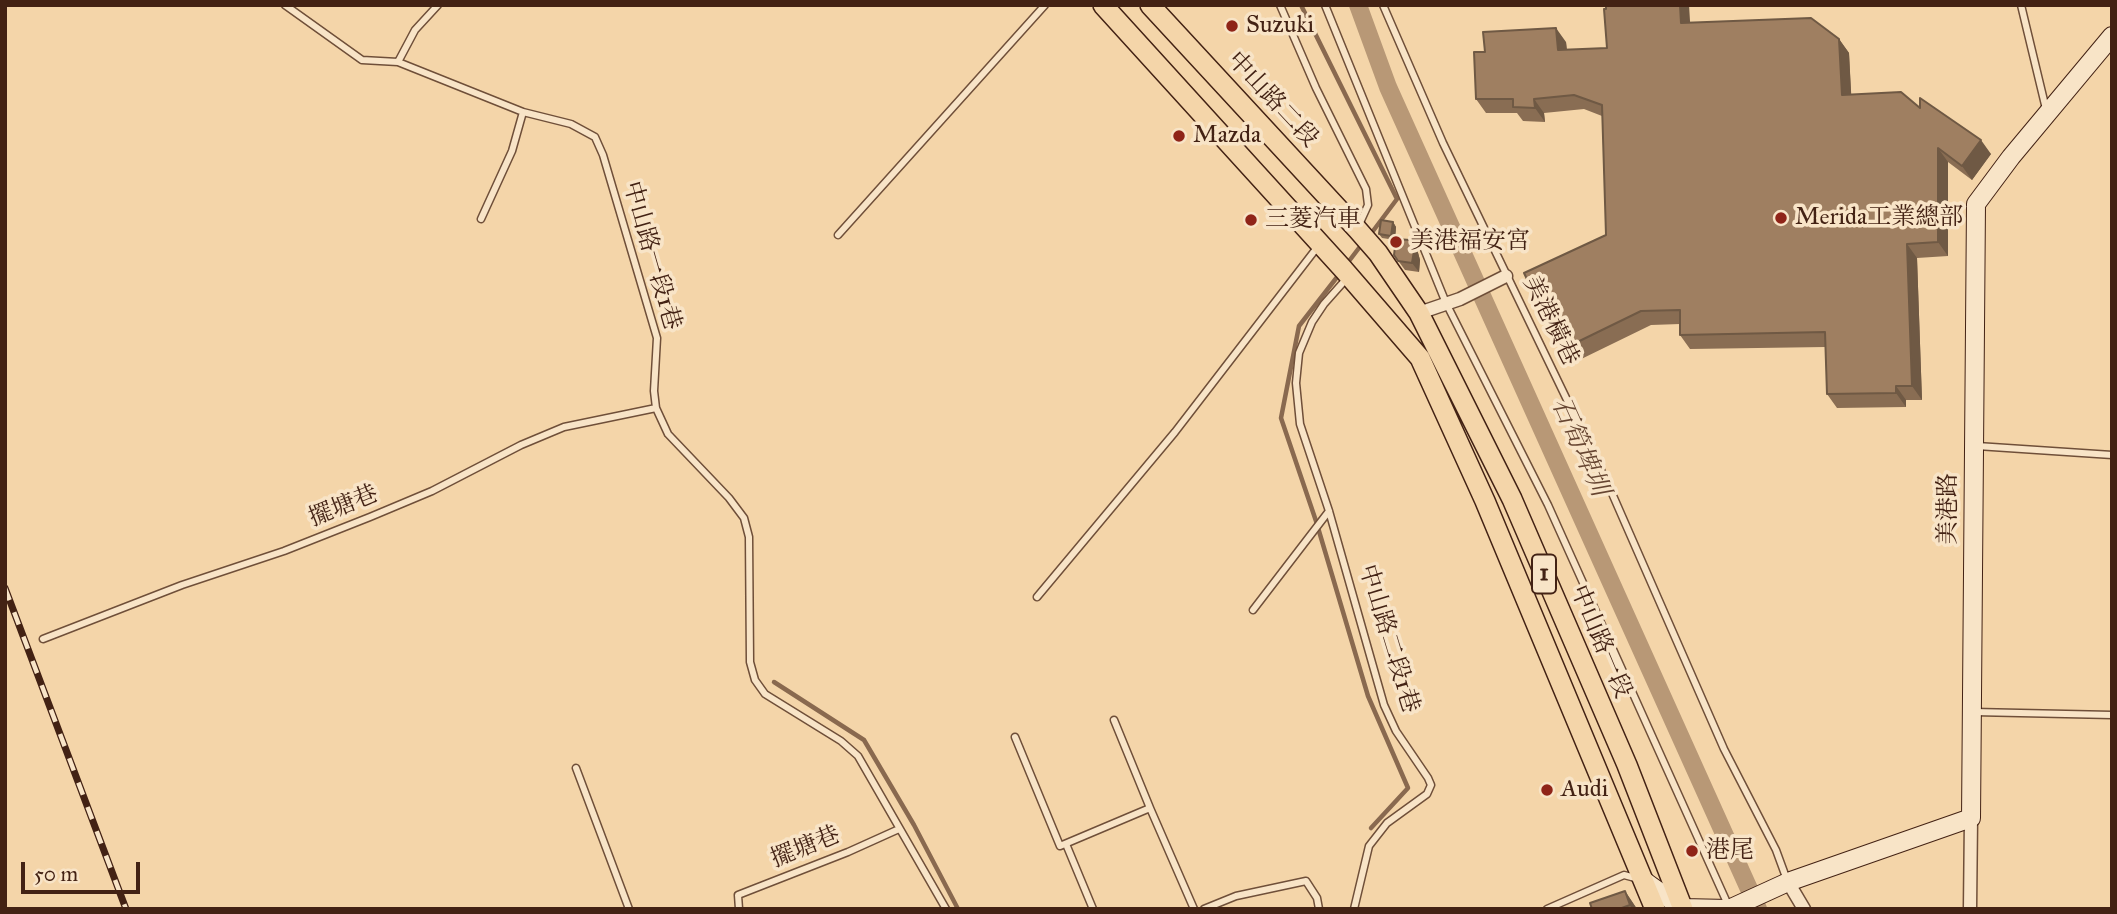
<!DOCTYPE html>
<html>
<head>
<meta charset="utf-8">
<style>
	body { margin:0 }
	#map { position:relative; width:2117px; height:914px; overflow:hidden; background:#f4d5a9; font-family:"IM FELL Great Primer",serif }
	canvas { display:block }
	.frame { position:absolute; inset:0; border:7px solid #432214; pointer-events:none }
	.scale { position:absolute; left:21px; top:862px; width:119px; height:32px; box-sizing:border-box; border:4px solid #432214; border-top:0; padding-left:9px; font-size:21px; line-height:24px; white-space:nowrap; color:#432214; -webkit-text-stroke:5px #f8e4c7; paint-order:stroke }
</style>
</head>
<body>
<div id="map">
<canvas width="2117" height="914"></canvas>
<div class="frame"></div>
<div class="scale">50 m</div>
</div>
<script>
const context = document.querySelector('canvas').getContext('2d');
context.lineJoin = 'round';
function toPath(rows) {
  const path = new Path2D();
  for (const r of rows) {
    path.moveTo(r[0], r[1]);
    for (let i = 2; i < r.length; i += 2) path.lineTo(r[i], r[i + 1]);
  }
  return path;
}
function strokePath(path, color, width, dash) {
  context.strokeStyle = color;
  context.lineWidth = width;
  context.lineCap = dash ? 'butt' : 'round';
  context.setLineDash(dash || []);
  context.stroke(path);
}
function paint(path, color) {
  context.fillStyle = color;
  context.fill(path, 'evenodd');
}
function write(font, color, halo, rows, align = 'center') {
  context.font = font + ' "IM FELL Great Primer","Noto Serif TC",serif';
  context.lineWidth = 7;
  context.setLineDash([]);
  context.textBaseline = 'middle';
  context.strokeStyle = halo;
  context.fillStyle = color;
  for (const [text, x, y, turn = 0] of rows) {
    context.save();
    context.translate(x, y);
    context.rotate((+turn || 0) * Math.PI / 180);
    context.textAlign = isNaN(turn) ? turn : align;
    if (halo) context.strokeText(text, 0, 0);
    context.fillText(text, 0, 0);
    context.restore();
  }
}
strokePath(toPath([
	[1301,5,1397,199,1370,235],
	[1346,265,1362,244],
	[1341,272,1299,326,1281,418,1316,521,1368,696,1408,788,1371,828],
	[774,682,864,740,914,825,958,909]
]), '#89694f', 4.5);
strokePath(toPath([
	[1358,5,1388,87,1758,909]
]), '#b89876', 18);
const lane = toPath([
	[285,5,362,60,398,62,523,112,571,124,595,137,603,155,657,338,654,391,656,408,668,434,729,498,744,518,749,537,750,662,755,680,765,694,841,741,858,756,946,909],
	[1280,5,1316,88,1366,189,1368,205,1358,227],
	[1325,5,1446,303,1548,505,1729,907],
	[1383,5,1443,143,1611,491,1724,749,1776,850,1787,880],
	[2021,5,2046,109],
	[398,62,415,30,438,5],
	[481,219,512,151,523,112],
	[838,235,1045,5],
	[1348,277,1324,304,1312,322,1299,353,1296,383,1300,424,1329,511,1384,705,1396,731,1428,778,1431,785,1427,794,1387,823,1369,846,1354,909],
	[1977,446,2112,455],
	[1037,597,1175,432,1319,245],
	[1253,610,1329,511],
	[43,639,182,585,284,551,370,517,432,491,521,445,564,427,656,408],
	[1974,712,2112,715],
	[1114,720,1150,808],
	[1015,737,1060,846,1150,808,1194,909],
	[576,768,629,909],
	[1066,844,1093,909],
	[739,909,738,895,848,852,899,829],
	[1204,909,1236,896,1306,881,1317,898,1319,909],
	[1547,909,1624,875,1639,879]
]);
const street = toPath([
	[1419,313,1460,299,1506,276],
	[1788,882,1804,909],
	[1970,909,1971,818]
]);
const secondary = toPath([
	[1643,880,1682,908,1729,909,1788,882,1971,818,1976,204,2011,157,2112,36]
]);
const primary = toPath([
	[1103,5,1344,270,1420,358,1485,501,1655,909],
	[1150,5,1357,229,1378,253,1419,313,1512,499,1627,765,1683,909]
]);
strokePath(lane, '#6f4f39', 9);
strokePath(street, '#6f4f39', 15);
strokePath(secondary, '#432214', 20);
strokePath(primary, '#432214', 22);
strokePath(lane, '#f8e4c7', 6);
strokePath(street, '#f8e4c7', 12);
strokePath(secondary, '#f8e4c7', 18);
strokePath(primary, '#f4d5a9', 19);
const rail = toPath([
	[5,588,126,909]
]);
strokePath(rail, '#432214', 7);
strokePath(rail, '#f8e4c7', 4.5, [13]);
paint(toPath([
	[1690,23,1839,39,1849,53,1851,94,1920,108,1991,154,1972,180,1948,162,1948,256,1917,258,1922,400,1906,400,1906,407,1837,408,1827,394,1825,347,1690,349,1680,335,1680,324,1651,325,1571,364,1561,350,1606,235,1602,116,1584,109,1544,113,1545,122,1523,121,1517,113,1486,113,1476,99,1485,52,1566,42,1567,50,1607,48],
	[1393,222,1396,227,1395,240,1382,238,1379,234],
	[1417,249,1420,260,1419,272,1405,270,1394,255],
	[1625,891,1637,909,1592,909]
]), '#896d53');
paint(toPath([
	[1680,5,1689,5,1691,37,1681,23],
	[1556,28,1566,42,1568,64,1558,50],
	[1839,39,1849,53,1852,109,1842,95],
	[1534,99,1544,113,1545,122,1535,108],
	[1981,140,1991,154,1972,180,1962,166],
	[1938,148,1948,162,1948,256,1938,242],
	[1393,222,1396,227,1395,240,1391,236],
	[1410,240,1417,249,1420,260,1419,272,1412,263],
	[1907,244,1917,258,1922,400,1912,386],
	[1896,386,1906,400,1906,407,1896,393],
	[1625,891,1637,909,1632,909,1630,905]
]), '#6f5944');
const building = toPath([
	[1606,5,1680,5,1681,23,1811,18,1839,39,1842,95,1901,92,1920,108,1920,98,1981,140,1962,166,1938,148,1938,242,1907,244,1912,386,1896,386,1896,393,1827,394,1825,332,1680,335,1680,310,1641,311,1561,350,1524,273,1606,235,1602,105,1574,95,1534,99,1535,108,1513,107,1513,99,1476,99,1474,52,1485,52,1483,32,1556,28,1558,50,1607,48,1604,9,1606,9,1606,5],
	[1381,220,1393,222,1391,236,1379,234,1381,220],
	[1396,239,1410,240,1414,251,1412,263,1398,261,1394,255,1396,239],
	[1625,891,1630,905,1619,909,1592,909,1590,903,1625,891]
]);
paint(building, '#9f7f61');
strokePath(building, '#6f5944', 2);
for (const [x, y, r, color] of [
	[1232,26,7,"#8f2418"],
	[1179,136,7,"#8f2418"],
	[1781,218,7,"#8f2418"],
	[1251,220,7,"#8f2418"],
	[1396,242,7,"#8f2418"],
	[1547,790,7,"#8f2418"],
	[1692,851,7,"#8f2418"]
]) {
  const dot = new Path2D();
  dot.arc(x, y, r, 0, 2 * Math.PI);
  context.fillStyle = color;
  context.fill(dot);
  strokePath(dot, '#f8e4c7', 2.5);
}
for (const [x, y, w] of [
	[1544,574,24]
]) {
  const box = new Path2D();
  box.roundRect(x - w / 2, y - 19.5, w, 39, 5);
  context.fillStyle = '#f8e4c7';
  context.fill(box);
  strokePath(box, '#432214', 2);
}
write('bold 23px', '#432214', null, [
	["1",1544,574]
]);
write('24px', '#432214', '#f8e4c7', [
	["Suzuki",1246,26],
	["Mazda",1193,136],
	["Merida工業總部",1795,218],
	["三菱汽車",1265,220],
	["美港福安宮",1410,242],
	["Audi",1561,790],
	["港尾",1706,851]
], 'left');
write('24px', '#432214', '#f8e4c7', [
	["中山路二段",1272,100,47],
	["中山路一段1巷",651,256,74],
	["美港橫巷",1550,321,64],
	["擺塘巷",344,507,-22],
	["美港路",1949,509,-90],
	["中山路二段1巷",1388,639,73],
	["中山路一段",1600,642,67],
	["擺塘巷",806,848,-22]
]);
write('italic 26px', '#664531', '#f8e4c7', [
	["石筍埤圳",1579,447,66]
]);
</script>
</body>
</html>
